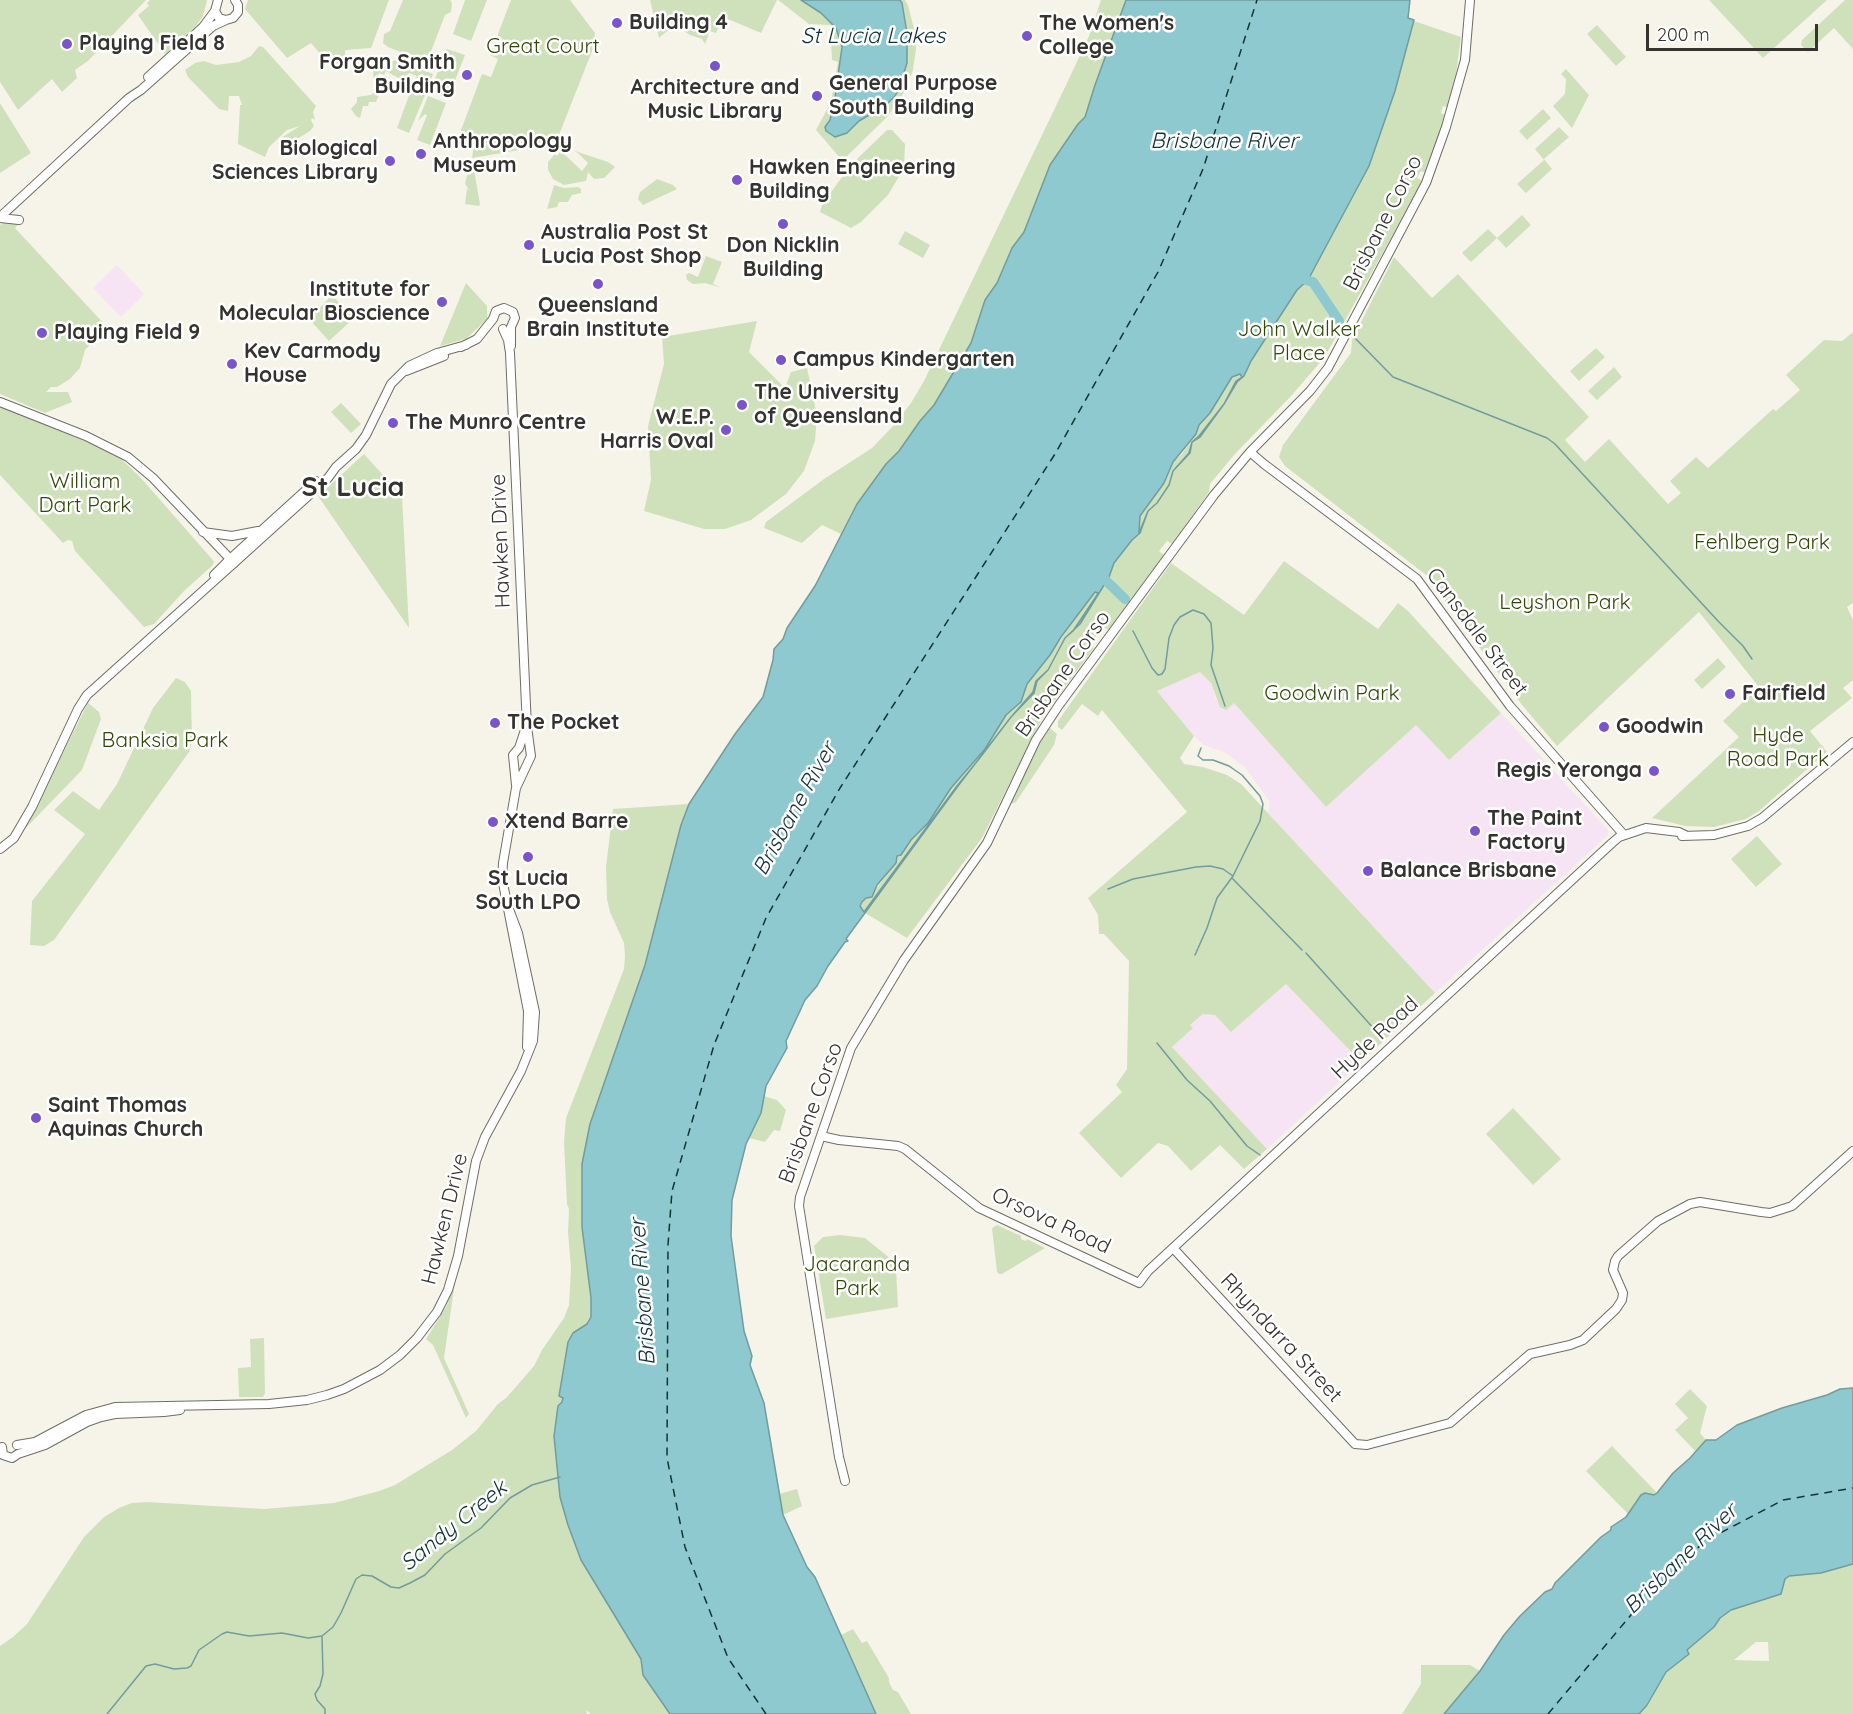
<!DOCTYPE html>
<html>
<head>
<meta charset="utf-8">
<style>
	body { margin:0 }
	#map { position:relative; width:1853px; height:1714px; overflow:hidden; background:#f6f4e9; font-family:Quicksand,sans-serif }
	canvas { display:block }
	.scale { position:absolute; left:1646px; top:24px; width:172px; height:27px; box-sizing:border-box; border:3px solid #34332f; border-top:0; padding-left:8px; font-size:18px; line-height:21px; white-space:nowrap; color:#34332f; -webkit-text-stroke:4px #fff; paint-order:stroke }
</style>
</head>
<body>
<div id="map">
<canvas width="1853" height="1714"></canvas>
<div class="scale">200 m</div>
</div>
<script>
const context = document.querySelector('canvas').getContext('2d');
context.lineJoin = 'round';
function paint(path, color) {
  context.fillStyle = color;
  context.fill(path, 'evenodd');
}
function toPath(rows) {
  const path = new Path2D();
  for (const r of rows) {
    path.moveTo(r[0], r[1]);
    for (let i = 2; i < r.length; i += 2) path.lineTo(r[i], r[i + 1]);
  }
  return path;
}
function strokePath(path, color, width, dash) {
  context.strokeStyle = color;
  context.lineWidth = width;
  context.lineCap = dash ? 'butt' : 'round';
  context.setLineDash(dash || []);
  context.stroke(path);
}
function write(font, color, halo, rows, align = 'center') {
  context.font = font + ' Quicksand,sans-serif';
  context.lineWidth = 5;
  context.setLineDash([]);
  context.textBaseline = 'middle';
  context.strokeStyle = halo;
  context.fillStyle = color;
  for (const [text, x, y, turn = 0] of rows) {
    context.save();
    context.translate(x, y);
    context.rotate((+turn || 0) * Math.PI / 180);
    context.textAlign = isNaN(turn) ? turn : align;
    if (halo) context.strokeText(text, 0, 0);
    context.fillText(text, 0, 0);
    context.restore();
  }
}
paint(toPath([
	[117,265,144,294,121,317,93,288],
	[1200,672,1211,683,1216,700,1233,702,1326,807,1416,724,1449,760,1501,713,1608,830,1608,835,1435,993,1268,813,1270,802,1245,767,1224,752,1204,745,1194,736,1157,691],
	[1286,984,1361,1062,1267,1149,1172,1047,1193,1028,1190,1025,1203,1014,1215,1015,1231,1032]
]), '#f6e3f3');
paint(toPath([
	[0,0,146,0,88,61,75,70,77,78,62,92,52,79,18,110,0,82],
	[150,0,207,0,203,16,196,26,165,54,138,15,149,6,147,3],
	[248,0,389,0,371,48,345,50,345,64,333,69,311,43,287,58,245,9],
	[403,0,450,0,452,3,451,12,445,15,430,54,435,53,429,61,423,61,388,47,383,43,384,34,390,31],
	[465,0,487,0,471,41,453,34],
	[511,0,570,0,595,33,594,46,559,135,549,145,472,158,474,145,471,140,462,134,461,130,482,74,491,77,498,59,490,55],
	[650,0,777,0,761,33,723,17,716,33,710,31,705,44,702,39,690,35,676,26,672,27,659,38],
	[778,0,905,0,908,5,915,33,916,49,913,70,905,91,888,116,844,159,841,159,816,130,831,102,838,62,832,60,830,25,809,24],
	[1101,0,1169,0,778,680,689,805,681,825,645,965,590,1124,582,1164,582,1227,591,1298,591,1317,587,1324,573,1334,562,1402,558,1473,560,1497,568,1525,581,1560,641,1659,643,1675,670,1714,591,1714,586,1710,587,1714,0,1714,0,1646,13,1637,27,1624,84,1537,104,1517,119,1508,132,1503,147,1502,264,1509,334,1503,379,1491,395,1485,452,1450,476,1431,498,1404,507,1397,534,1366,542,1350,564,1318,569,1305,571,1269,568,1232,569,1209,567,1204,564,1142,566,1118,624,969,625,956,624,943,610,912,607,899,606,867,613,809,689,804,735,734,763,697,773,660,774,649,783,639,787,628,815,586,841,534,822,525,802,543,764,528,766,522,824,479,872,448,893,426,911,403,924,381,1067,83,1089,36],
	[1410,0,1408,19,1461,37,1456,74,1447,107,1443,106,1441,113,1445,115,1426,173,1421,171,1417,178,1423,181,1324,358,1292,395,1234,455,1210,484,1209,492,1172,544,1167,541,1159,551,1164,555,1108,630,1104,627,1090,644,1094,648,1044,715,982,838,907,938,865,913,860,906,866,898,869,898,885,877,897,856,901,855,911,840,928,823,951,788,965,773,968,766,985,749,1006,715,1019,705,1027,684,1050,655,1091,596,1095,592,1098,593,1093,600,1098,596,1108,578,1101,576,1102,572,1122,543,1134,531,1136,534,1139,534,1140,517,1164,483,1173,462,1181,455,1196,434,1199,425,1210,413,1232,377,1240,373,1244,376,1250,361,1285,310],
	[1709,0,1827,0,1763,58],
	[1845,0,1853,0,1853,49,1834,28,1808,52,1801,45,1802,40],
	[1597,25,1626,57,1616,66,1587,34],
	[259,46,263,47,316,106,313,112,315,120,312,118,311,120,314,126,310,131,281,149,278,144,281,138,300,126,287,130,269,147,265,157,238,144,240,105,242,105,239,96,229,96,228,111,219,109,188,77,185,70,195,63,204,61,216,65,239,62,251,56],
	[447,49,465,55,448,98,430,91],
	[397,60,433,74,427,90,413,85,417,76,409,73,406,78,402,75,400,79,386,71,384,75,379,73,377,78,384,82,376,102,369,102,368,106,363,106,360,118,356,116,351,109,357,102,357,97,371,95,375,92,373,71,388,62],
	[1566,69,1589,95,1572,128,1553,106,1565,94,1566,79,1561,74],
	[411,90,425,95,409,133,397,128],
	[428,96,446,103,430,145,417,140,427,115,425,114,418,121],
	[0,103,31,153,0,173],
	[1543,109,1551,118,1527,140,1519,131],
	[1559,127,1569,137,1544,159,1552,169,1526,193,1517,184,1544,160,1535,149],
	[887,130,892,130,905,144,904,168,888,195,861,222,851,228,820,212,822,205,839,181,858,158],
	[572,150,608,162,615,167,604,178,594,179,588,172,586,181,564,185,553,179,548,170,548,162,555,154,557,156,561,151,582,171,588,163,578,153],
	[470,164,473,164,480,204,479,206,465,204,467,188,470,191,465,184],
	[657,179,673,185,677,189,643,205,638,199,640,192],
	[554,185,564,188,578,187,581,189,581,193,572,195,568,202,559,202,557,207,547,209],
	[1522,215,1531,225,1506,248,1497,238,1471,262,1462,253,1488,229,1497,238],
	[5,221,14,221,19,224,15,228,107,327,85,350,80,368,70,379,57,387,51,387,46,392,68,392,72,402,45,413,0,394,0,225],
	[905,231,930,245,923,258,898,244],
	[706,256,722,262,713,284,722,288,705,283,693,284,687,280,686,275,689,273,698,277],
	[1394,257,1432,298,1458,274,1589,417,1565,440,1585,462,1609,439,1668,504,1681,493,1670,481,1696,457,1708,468,1773,409,1776,411,1800,390,1786,375,1824,340,1842,341,1853,332,1853,603,1847,607,1853,620,1853,680,1843,688,1852,698,1810,731,1827,752,1759,811,1746,819,1714,827,1685,826,1652,818,1739,737,1723,721,1759,687,1699,612,1557,746,1522,705,1426,575,1285,466,1279,457,1283,445,1351,353,1352,340],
	[466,283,487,306,487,319,466,339,440,346],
	[332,295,354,318,329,341,309,319],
	[757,321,749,352,785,388,791,372,807,368,817,415,815,441,804,471,786,494,751,520,725,529,704,529,644,511,651,480,648,426,664,364,662,337],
	[1596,348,1605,357,1579,381,1570,371],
	[1614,367,1622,377,1597,400,1588,391],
	[341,403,361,424,351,433,331,412],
	[0,406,116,454,140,477,212,559,214,562,212,566,184,591,154,624,144,627,75,551,72,541,68,540,63,543,0,475],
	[364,454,402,496,409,628,318,496],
	[1284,561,1378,629,1398,603,1408,611,1501,713,1449,760,1416,725,1326,807,1234,703,1226,710,1220,707,1211,683,1200,672,1157,691,1194,736,1180,758,1184,764,1203,767,1227,775,1241,784,1435,993,1361,1062,1286,984,1231,1032,1215,1015,1203,1014,1190,1025,1193,1028,1172,1047,1267,1149,1244,1169,1220,1145,1191,1171,1168,1146,1158,1143,1121,1178,1079,1133,1122,1092,1116,1085,1127,1069,1129,961,1104,934,1099,934,1098,915,1088,898,1187,812,1102,710,1098,716,1082,704,1062,730,1058,727,1058,721,1171,563,1244,615],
	[1718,658,1726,667,1702,689,1694,680],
	[176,678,185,682,191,691,192,742,189,752,54,940,44,946,30,945,32,901,85,834,54,810,73,791,99,810,117,784,153,708],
	[88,703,99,712,101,719,82,770,24,830],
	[1050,728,1057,734,1054,745,1016,802,1012,804,1011,800,1032,756,1040,740],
	[1757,836,1782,864,1756,887,1731,859],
	[764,1096,777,1100,786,1110,780,1131,774,1130,765,1142,749,1138,761,1113],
	[1513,1108,1561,1159,1533,1185,1486,1134],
	[997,1225,1021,1236,1021,1239,1026,1241,1027,1239,1045,1248,1002,1274,999,1274,997,1272,992,1228],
	[840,1235,865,1238,892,1260,896,1268,898,1307,826,1319,814,1246,823,1237],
	[455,1282,444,1358,469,1414,466,1418,433,1345,426,1339,446,1307],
	[264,1338,265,1393,263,1397,239,1397,238,1368,251,1367,250,1339],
	[1690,1389,1707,1406,1700,1433,1706,1440,1695,1451,1675,1430,1688,1418,1675,1404],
	[1612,1446,1657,1493,1654,1495,1645,1493,1641,1495,1628,1514,1586,1471],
	[797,1489,802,1506,783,1515,779,1494],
	[1853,1564,1853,1714,1639,1714,1647,1704,1666,1672,1688,1654,1686,1650,1714,1627,1720,1618,1731,1610,1781,1594,1785,1579,1789,1576,1821,1573],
	[1756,1642,1768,1642,1769,1661,1734,1660],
	[853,1629,862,1643,867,1641,889,1678,889,1682,893,1690,898,1692,911,1714,876,1714,841,1635],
	[1421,1665,1470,1665,1480,1671,1444,1714,1402,1714,1421,1684]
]), '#cfe1ba');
const water = toPath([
	[801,0,900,0,902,3,907,33,907,63,899,89,895,96,886,105,859,121,847,133,835,137,826,131,825,127,830,120,835,97,842,47,836,28,821,13,801,0],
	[1126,0,1410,0,1408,18,1414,20,1395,91,1369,166,1308,280,1297,290,1251,361,1244,376,1237,382,1224,404,1200,437,1192,442,1190,453,1173,471,1169,485,1157,503,1148,511,1140,533,1132,540,1114,563,1109,577,1080,624,1065,638,1048,670,1037,681,1034,693,1011,717,958,786,851,932,846,939,848,941,845,942,828,966,817,986,805,1000,786,1041,787,1048,766,1086,761,1113,746,1144,732,1200,731,1236,744,1331,752,1356,750,1365,764,1403,783,1515,807,1567,815,1577,876,1714,670,1714,643,1675,641,1659,581,1560,568,1525,560,1497,554,1436,558,1406,562,1402,563,1398,559,1396,568,1342,573,1333,587,1324,591,1317,591,1298,582,1227,582,1164,590,1124,645,965,681,825,689,804,735,734,763,697,773,660,774,649,783,639,787,628,815,586,857,504,886,464,899,451,920,421,934,405,971,343,985,300,997,283,1012,248,1024,232,1050,165,1078,124,1085,117,1095,85,1126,0],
	[1240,374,1242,377,1236,381,1224,404,1199,436,1192,442,1189,453,1173,471,1169,485,1157,503,1148,511,1139,533,1140,516,1164,483,1173,462,1196,434,1199,425,1210,413,1232,377,1240,374],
	[1095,592,1098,593,1097,595,1073,631,1065,638,1048,670,1036,681,1033,692,1011,717,979,759,957,786,864,912,860,906,862,902,866,898,872,897,877,885,896,863,897,856,901,855,911,840,928,823,951,788,985,749,1006,715,1021,702,1027,684,1050,655,1061,637,1095,592],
	[1853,1388,1853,1564,1821,1573,1789,1576,1785,1579,1781,1594,1731,1610,1720,1618,1714,1627,1687,1650,1689,1654,1666,1672,1647,1705,1639,1714,1444,1714,1480,1671,1504,1635,1520,1616,1545,1592,1552,1589,1555,1583,1601,1537,1611,1530,1611,1527,1626,1517,1641,1495,1645,1493,1654,1495,1657,1493,1673,1473,1690,1458,1706,1440,1716,1440,1737,1425,1782,1408,1827,1395,1840,1389,1853,1388]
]);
paint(water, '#8dc9ce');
strokePath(water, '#729c9e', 1.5);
strokePath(toPath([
	[1354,337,1393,377,1547,438,1555,444,1718,621,1743,646,1752,659],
	[1133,631,1152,668,1158,675,1162,674,1165,669,1169,638,1174,625,1180,617,1193,610,1204,614,1211,623,1213,648,1211,665,1225,706],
	[1232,878,1302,950],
	[1108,889,1133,879,1196,867,1210,866,1223,869,1233,876],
	[1306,953,1384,1040],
	[1195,955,1207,928,1217,898,1233,876,1260,821,1263,804,1260,796,1242,775,1229,766,1213,760,1203,760,1198,756,1201,748],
	[1157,1043,1187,1080,1210,1101,1247,1146,1260,1155],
	[322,1637,323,1674,320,1686,315,1694,317,1700,325,1709,325,1714],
	[107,1714,146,1666,155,1664,174,1669,187,1668,191,1666,199,1650,222,1634,227,1632,249,1636,282,1633,308,1638,322,1636,333,1627,341,1613,356,1579,362,1575,372,1576,391,1587,399,1588,410,1583,425,1575,445,1554,481,1528,510,1498,532,1485,560,1477]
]), '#729c9e', 1.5);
strokePath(toPath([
	[1303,279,1313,282,1339,321],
	[1097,572,1125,599]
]), '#8dc9ce', 10);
strokePath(toPath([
	[766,1714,728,1658,685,1547,667,1458,668,1245,672,1191,714,1045,766,918,840,788,1055,454,1158,272,1203,169,1257,0],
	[1548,1714,1646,1597,1705,1541,1783,1500,1853,1488]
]), '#143335', 1.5, [8, 6]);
const tertiary = toPath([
	[218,0,215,11,219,18,226,20,233,18,238,12,238,5,235,0],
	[148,77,203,27,215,11],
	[0,217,129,98,141,90,213,26,226,20],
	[0,218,19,220],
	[1250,452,1264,464,1417,579,1510,706,1624,835],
	[214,575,230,559],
	[1682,836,1714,835,1748,826,1762,818,1853,742],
	[0,849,14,838,32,807,78,709,87,695,234,563],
	[821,1136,839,1140,898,1146,905,1149,979,1208,1139,1283,1148,1271,1612,843,1619,837,1646,828,1679,832,1685,835],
	[1173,1248,1355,1444,1367,1445,1450,1423,1530,1354,1570,1345,1583,1340,1616,1309,1622,1300,1623,1293,1613,1270,1615,1261,1618,1256,1658,1221,1690,1204,1700,1202,1761,1212,1770,1213,1786,1208,1792,1206,1853,1151],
	[845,1481,839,1457,799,1206,800,1197,851,1048,904,960,987,843,1036,740,1059,705,1214,495,1250,452,1310,391,1328,368,1426,183,1446,127,1465,60,1470,0]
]);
const secondary = toPath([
	[503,329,508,340,510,353,527,727,531,756,516,788,503,863,502,878,528,1011,527,1047],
	[461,347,477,339,493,319,496,311,504,308,513,312,515,318,511,327,511,346],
	[406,371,444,356],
	[0,402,86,436,128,457,153,478,234,563,328,478,336,467,356,449,366,435,391,384,409,366,437,353,466,345],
	[203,532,232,536,258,531],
	[230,559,316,481],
	[516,785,513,755,519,748,526,727],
	[17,1445,35,1442,86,1415,115,1407,269,1404,307,1400,327,1395,344,1389,380,1370,400,1355,417,1338,437,1312,448,1290,458,1256,476,1161,485,1137,521,1071,533,1041,535,1012,518,933,507,904],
	[2,1447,3,1455,12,1458,18,1454,45,1445,87,1422,101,1417,115,1414,164,1412,180,1410]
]);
strokePath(tertiary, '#6f6d64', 10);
strokePath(secondary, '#6f6d64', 10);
strokePath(tertiary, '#fff', 8);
strokePath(secondary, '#fff', 8);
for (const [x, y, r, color] of [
	[617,23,6,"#7a54cd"],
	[1027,36,6,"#7a54cd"],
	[67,44,6,"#7a54cd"],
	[715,66,6,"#7a54cd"],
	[467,75,6,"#7a54cd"],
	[817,96,6,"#7a54cd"],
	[421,154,6,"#7a54cd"],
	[390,161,6,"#7a54cd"],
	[737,180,6,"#7a54cd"],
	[783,224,6,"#7a54cd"],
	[529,245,6,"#7a54cd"],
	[598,284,6,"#7a54cd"],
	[442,302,6,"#7a54cd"],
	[42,333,6,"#7a54cd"],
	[781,360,6,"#7a54cd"],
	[232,364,6,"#7a54cd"],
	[742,405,6,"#7a54cd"],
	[393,423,6,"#7a54cd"],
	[726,430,6,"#7a54cd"],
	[1730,694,6,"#7a54cd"],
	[495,723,6,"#7a54cd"],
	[1604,727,6,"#7a54cd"],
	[1654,771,6,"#7a54cd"],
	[493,822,6,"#7a54cd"],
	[1475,831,6,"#7a54cd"],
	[528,857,6,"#7a54cd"],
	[1368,871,6,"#7a54cd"],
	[36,1118,6,"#7a54cd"]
]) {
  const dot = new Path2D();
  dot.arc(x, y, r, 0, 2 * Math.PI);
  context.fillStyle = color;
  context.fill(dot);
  strokePath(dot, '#fff', 2);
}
write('bold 21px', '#34332f', '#fff', [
	["Building 4",629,23],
	["The Women's",1039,24],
	["College",1039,48],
	["Playing Field 8",79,44],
	["Forgan Smith",455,63,"right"],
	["Building",455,87,"right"],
	["General Purpose",829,84],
	["South Building",829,108],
	["Architecture and",715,88,"center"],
	["Music Library",715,112,"center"],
	["Anthropology",433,142],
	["Museum",433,166],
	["Biological",378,149,"right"],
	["Sciences Library",378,173,"right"],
	["Hawken Engineering",749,168],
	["Building",749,192],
	["Australia Post St",541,233],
	["Lucia Post Shop",541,257],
	["Don Nicklin",783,246,"center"],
	["Building",783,270,"center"],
	["Institute for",430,290,"right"],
	["Molecular Bioscience",430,314,"right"],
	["Queensland",598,306,"center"],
	["Brain Institute",598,330,"center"],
	["Playing Field 9",54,333],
	["Kev Carmody",244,352],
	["House",244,376],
	["Campus Kindergarten",793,360],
	["The University",754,393],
	["of Queensland",754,417],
	["W.E.P.",714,418,"right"],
	["Harris Oval",714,442,"right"],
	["The Munro Centre",405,423],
	["Fairfield",1742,694],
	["The Pocket",507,723],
	["Goodwin",1616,727],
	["Regis Yeronga",1642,771,"right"],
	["The Paint",1487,819],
	["Factory",1487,843],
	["Xtend Barre",505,822],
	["Balance Brisbane",1380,871],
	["St Lucia",528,879,"center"],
	["South LPO",528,903,"center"],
	["Saint Thomas",48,1106],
	["Aquinas Church",48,1130]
], 'left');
write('21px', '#324807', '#fff', [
	["Great Court",543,47],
	["John Walker",1299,330],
	["Place",1299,354],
	["William",85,482],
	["Dart Park",85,506],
	["Fehlberg Park",1762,543],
	["Leyshon Park",1565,603],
	["Goodwin Park",1332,694],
	["Hyde",1778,736],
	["Road Park",1778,760],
	["Banksia Park",165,741],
	["Jacaranda",857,1265],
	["Park",857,1289]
]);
write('21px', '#34332f', '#fff', [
	["Brisbane Corso",1383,223,-63],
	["Hawken Drive",501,541,-92],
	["Cansdale Street",1477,632,53],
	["Brisbane Corso",1063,674,-55],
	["Hyde Road",1375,1038,-43],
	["Brisbane Corso",811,1113,-70],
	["Hawken Drive",445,1219,-76],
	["Orsova Road",1051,1221,25],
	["Rhyndarra Street",1281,1338,47]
]);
write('italic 22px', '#143335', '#fff', [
	["St Lucia Lakes",873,36],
	["Brisbane River",1224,141],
	["Brisbane River",795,809,-61],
	["Brisbane River",643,1292,-94],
	["Sandy Creek",454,1526,-39],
	["Brisbane River",1681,1559,-44]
]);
write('bold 27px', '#34332f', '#fff', [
	["St Lucia",353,488]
]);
</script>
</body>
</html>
